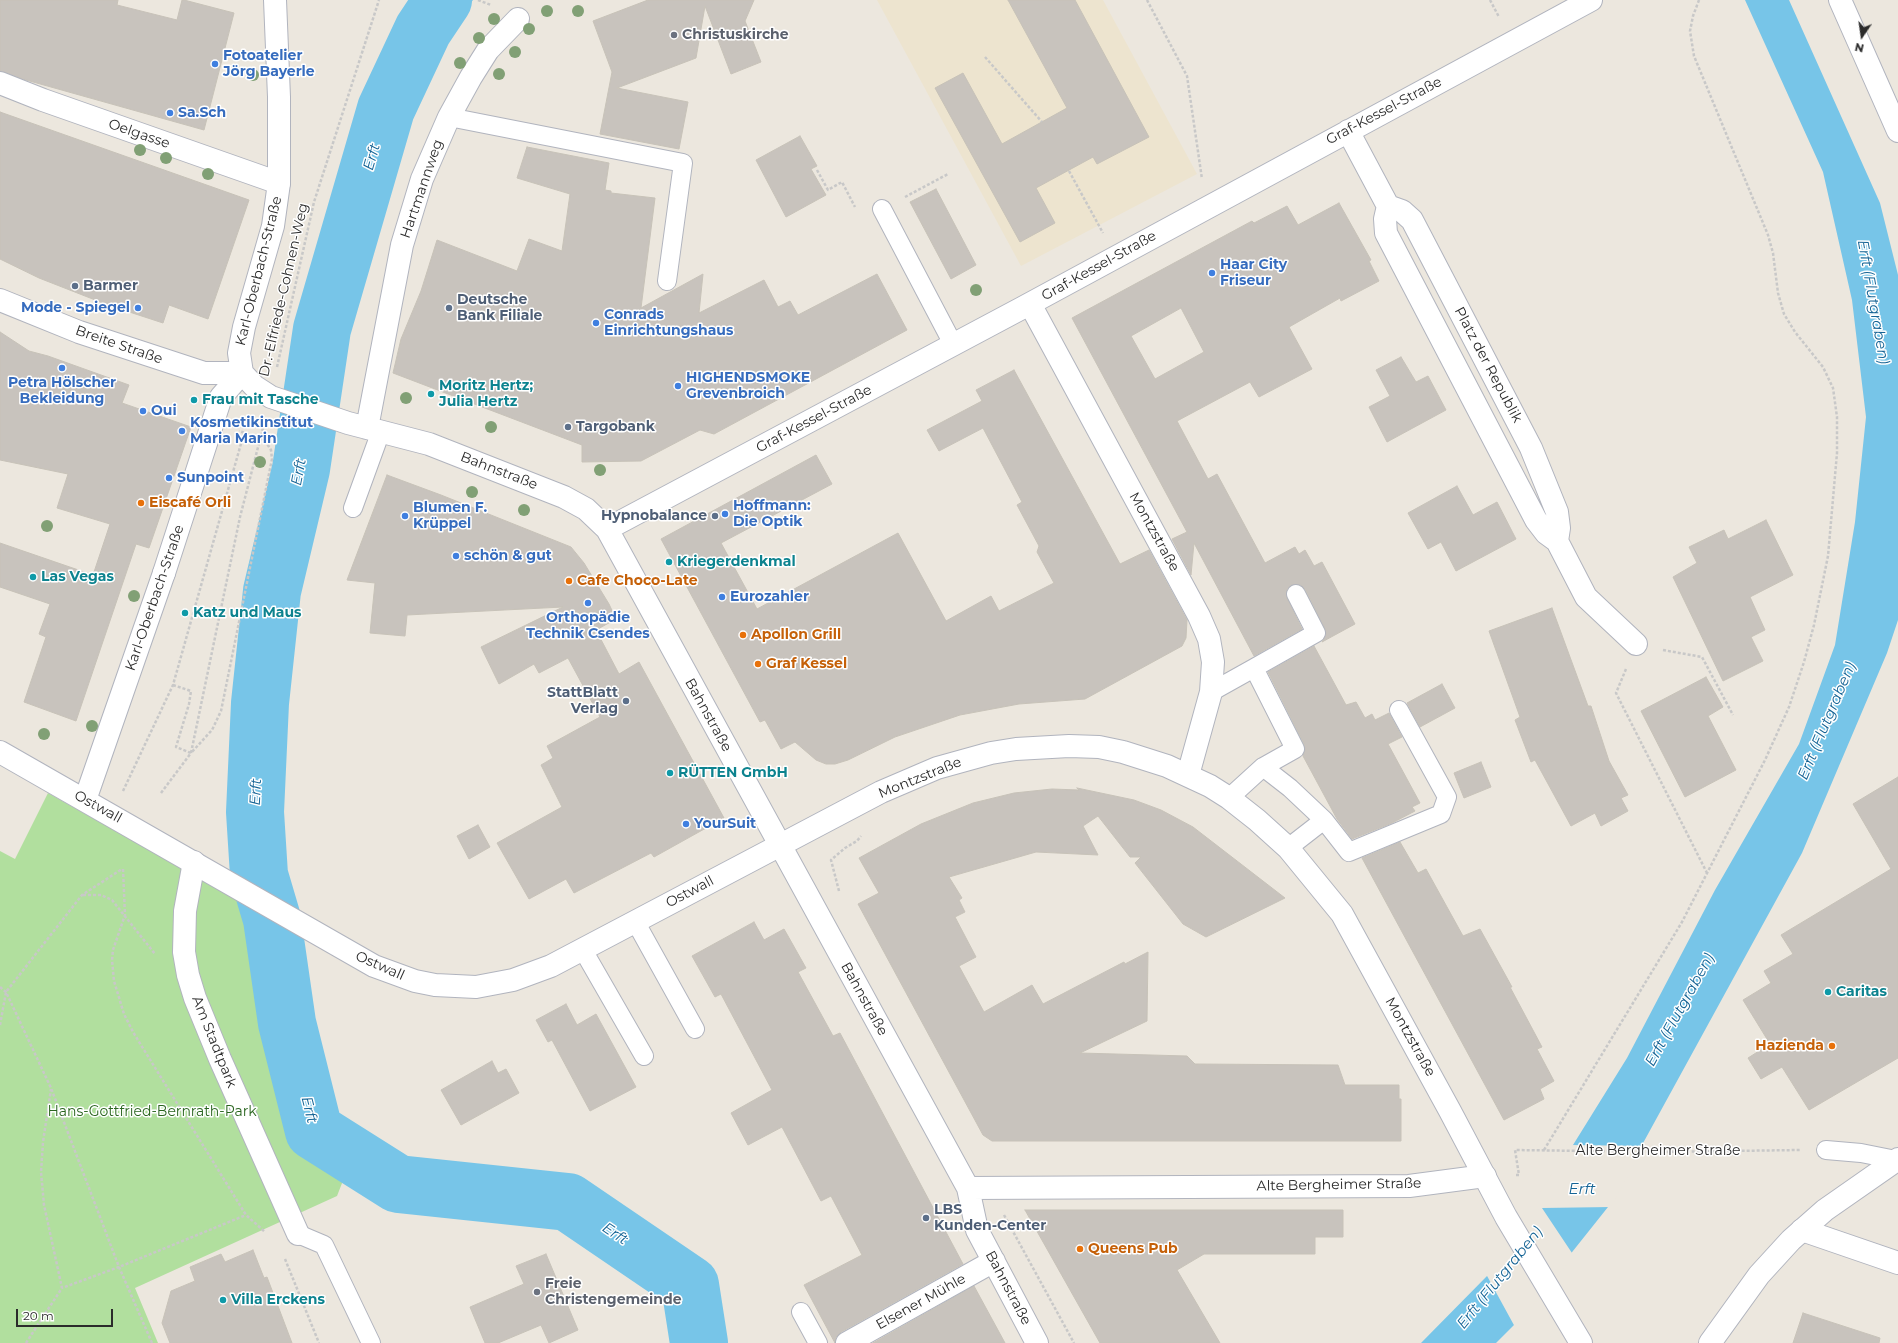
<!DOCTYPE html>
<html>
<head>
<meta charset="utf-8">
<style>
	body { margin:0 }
	#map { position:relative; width:1898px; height:1343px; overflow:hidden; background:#ece7de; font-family:Montserrat,sans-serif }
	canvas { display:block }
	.north { position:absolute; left:1842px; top:16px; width:40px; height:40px; -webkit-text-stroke:3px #fff; paint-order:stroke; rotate:193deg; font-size:11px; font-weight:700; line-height:16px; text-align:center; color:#2b2b2b }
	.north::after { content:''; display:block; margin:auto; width:14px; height:18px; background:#2b2b2b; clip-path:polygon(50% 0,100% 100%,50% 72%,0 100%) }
	.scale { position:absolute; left:16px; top:1309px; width:97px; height:18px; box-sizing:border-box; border:2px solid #2b2b2b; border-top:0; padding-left:5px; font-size:12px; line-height:14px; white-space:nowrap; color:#2b2b2b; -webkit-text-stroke:3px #fff; paint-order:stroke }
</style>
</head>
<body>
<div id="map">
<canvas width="1898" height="1343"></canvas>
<div class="north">N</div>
<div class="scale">20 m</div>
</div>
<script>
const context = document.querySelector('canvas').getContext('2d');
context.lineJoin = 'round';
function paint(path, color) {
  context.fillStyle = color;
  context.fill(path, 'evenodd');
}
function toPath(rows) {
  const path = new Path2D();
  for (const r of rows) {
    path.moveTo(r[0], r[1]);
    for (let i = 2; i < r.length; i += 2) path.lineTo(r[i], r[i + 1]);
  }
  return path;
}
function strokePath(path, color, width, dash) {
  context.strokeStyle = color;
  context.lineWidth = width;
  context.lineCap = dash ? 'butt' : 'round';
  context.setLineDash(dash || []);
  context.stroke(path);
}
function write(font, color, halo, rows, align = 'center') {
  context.font = font + ' Montserrat,sans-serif';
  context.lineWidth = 3;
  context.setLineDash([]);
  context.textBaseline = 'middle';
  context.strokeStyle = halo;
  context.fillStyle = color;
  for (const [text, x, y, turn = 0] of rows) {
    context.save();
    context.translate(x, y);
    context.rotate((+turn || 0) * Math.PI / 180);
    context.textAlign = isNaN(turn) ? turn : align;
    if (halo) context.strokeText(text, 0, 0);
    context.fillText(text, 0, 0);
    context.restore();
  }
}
paint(toPath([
	[877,0,1103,0,1197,174,1021,266]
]), '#ede4cf');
paint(toPath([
	[48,793,269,917,311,1130,353,1155,337,1196,135,1288,158,1343,0,1343,0,851,15,859]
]), '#b1df9e');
paint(toPath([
	[420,0,473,0,451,28,420,17],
	[1745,0,1789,0,1880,203,1898,275,1898,620,1887,653,1802,853,1608,1207,1514,1325,1496,1343,1421,1343,1487,1276,1573,1145,1627,1058,1715,890,1799,744,1835,645,1855,522,1866,417,1852,300,1823,172]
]), '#77c5e8');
paint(toPath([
	[1571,1145,1644,1146,1611,1207,1542,1208,1574,1256,1515,1327,1486,1274]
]), '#ece7de');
strokePath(toPath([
	[443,0,423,30,386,109,322,329,301,469,272,591,260,703,255,812,259,875,272,919,287,1023,314,1131,398,1184,568,1202,690,1285,699,1343]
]), '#77c5e8', 58);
const building = toPath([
	[0,0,118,0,117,5,177,20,182,0,184,0,234,13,204,130,26,80,0,71,0,0],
	[648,0,754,0,745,21,761,62,731,74,705,6,696,58,617,88,688,102,679,149,600,134,612,72,593,21,648,0],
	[1008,0,1075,0,1149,137,1097,164,1093,157,1036,188,1055,223,1020,242,935,88,963,73,1002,144,1067,108,1008,0],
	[0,112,249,200,208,319,169,305,163,323,108,305,39,278,0,259,0,112],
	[800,136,817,166,811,169,826,195,786,217,756,160,800,136],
	[527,147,609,163,605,190,611,191,611,193,655,198,641,308,703,274,699,313,764,280,778,307,790,301,798,315,877,274,907,330,714,434,700,430,641,461,582,462,582,445,393,373,401,339,421,291,437,240,517,271,529,239,562,251,570,194,517,178,527,147],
	[936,189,976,265,951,279,910,202,936,189],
	[1339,203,1371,260,1369,261,1379,281,1341,301,1340,298,1289,327,1312,369,1259,397,1250,382,1177,421,1208,479,1217,474,1265,563,1295,547,1299,554,1305,550,1314,566,1322,562,1355,624,1322,642,1326,634,1325,629,1305,589,1301,585,1292,585,1287,589,1287,598,1302,629,1254,656,1194,543,1191,575,1172,539,1187,532,1072,318,1252,221,1254,223,1287,206,1298,225,1339,203],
	[1181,308,1204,352,1155,379,1131,336,1181,308],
	[0,332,29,351,48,356,129,385,122,403,191,427,149,548,136,544,76,721,24,702,46,637,39,634,50,604,0,587,0,543,93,575,110,524,57,508,68,474,0,460,0,332],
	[1401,357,1416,382,1428,376,1446,410,1387,442,1369,407,1390,396,1376,370,1401,357],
	[1014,370,1120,564,1149,550,1187,620,1186,638,1182,646,1085,699,1019,704,960,715,895,737,848,760,835,764,826,764,816,760,795,742,781,749,765,720,760,722,661,539,816,455,832,484,721,543,757,609,898,533,946,621,991,596,999,611,1054,583,1037,552,1039,546,1017,505,1022,502,983,428,939,451,927,430,982,401,976,390,1014,370],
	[387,475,441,495,571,547,584,563,609,604,616,619,596,630,619,674,639,662,724,818,654,857,651,853,574,893,566,879,529,899,497,843,562,807,541,765,553,758,547,746,600,717,568,658,539,673,534,664,499,684,481,647,563,607,407,615,405,636,370,633,375,583,347,580,387,475],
	[1457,486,1473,515,1497,502,1516,539,1456,571,1441,542,1428,549,1408,513,1457,486],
	[1766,520,1793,575,1750,597,1765,630,1751,637,1763,661,1723,681,1673,577,1697,563,1689,547,1724,530,1728,539,1766,520],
	[1552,608,1588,706,1591,706,1609,761,1628,795,1621,798,1628,811,1601,826,1595,813,1571,826,1535,760,1531,762,1515,720,1520,717,1489,631,1552,608],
	[1314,646,1346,705,1356,702,1365,718,1372,714,1375,720,1389,713,1402,737,1388,744,1420,803,1412,807,1415,811,1392,823,1352,839,1337,819,1303,756,1305,750,1304,744,1268,672,1314,646],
	[1706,677,1723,707,1708,716,1736,770,1685,797,1641,711,1706,677],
	[1442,684,1455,708,1420,727,1407,703,1442,684],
	[1481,762,1491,787,1464,798,1454,773,1481,762],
	[1898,777,1898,1058,1809,1110,1782,1067,1761,1079,1748,1058,1770,1044,1743,1000,1771,983,1764,971,1793,954,1781,935,1891,869,1853,804,1898,777],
	[1077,788,1134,800,1161,810,1193,827,1285,898,1206,937,1183,924,1135,863,1141,857,1130,857,1098,816,1083,826,1098,855,1036,852,949,877,962,898,959,900,965,912,955,917,976,957,959,966,984,1012,1032,985,1043,1004,1124,962,1125,964,1148,952,1147,1021,1080,1053,1187,1056,1195,1064,1338,1065,1345,1085,1399,1085,1399,1099,1401,1099,1401,1141,992,1141,983,1135,858,904,879,893,859,858,921,824,973,803,1014,793,1052,789,1079,790,1077,788],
	[478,825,490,847,469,859,457,836,478,825],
	[1400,842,1418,873,1426,869,1463,936,1480,929,1512,987,1510,987,1542,1047,1537,1049,1554,1081,1540,1089,1544,1099,1504,1120,1362,858,1400,842],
	[754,922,764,940,784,929,788,936,806,968,798,972,833,1036,840,1033,963,1264,841,1332,836,1337,835,1343,804,1285,862,1255,831,1196,821,1201,782,1127,748,1145,731,1113,772,1090,721,994,715,997,692,956,754,922],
	[566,1004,577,1025,596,1014,636,1087,590,1111,552,1040,548,1042,536,1020,566,1004],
	[492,1061,498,1073,506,1069,519,1093,461,1125,441,1090,492,1061],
	[1025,1210,1343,1210,1343,1237,1315,1237,1315,1254,1204,1254,1177,1270,1220,1343,1100,1343,1025,1210],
	[253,1250,264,1278,267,1277,292,1343,170,1343,162,1323,171,1291,195,1281,190,1267,221,1254,225,1262,253,1250],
	[546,1254,578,1330,549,1343,541,1325,498,1343,485,1343,470,1307,524,1284,516,1266,546,1254],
	[974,1286,1005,1343,873,1343,974,1286],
	[1803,1313,1880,1338,1879,1343,1793,1343,1803,1313]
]);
paint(building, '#c8c3bd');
strokePath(building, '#c7c2b8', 1);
const service = toPath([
	[449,117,683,163,667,281],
	[882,209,953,344],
	[353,508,381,431],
	[1254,668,1316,633,1296,594],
	[1211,692,1254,668,1295,749,1263,767,1229,798],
	[1263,767,1290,788,1324,820],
	[1288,848,1324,820,1349,852,1441,814,1447,797,1399,710],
	[635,921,695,1029],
	[583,950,644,1056],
	[1826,1150,1861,1153,1896,1160],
	[298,1234,324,1245,371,1343],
	[801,1312,818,1343]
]);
const pedestrian = toPath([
	[0,83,43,100,279,183],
	[0,300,79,332,204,373,242,373],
	[164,573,221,397,242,373]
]);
const minor = toPath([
	[275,0,279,97,279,183,273,226,244,327,239,353,242,373,254,386,271,397,348,423,429,444,564,497,586,509,607,529,968,1188,977,1230,1037,1343],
	[1840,0,1898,131],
	[1348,131,1388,206,1402,211,1412,220,1531,448,1557,512,1559,528,1557,541,1546,533,1536,520,1386,233,1385,219,1388,206],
	[1030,304,1199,616,1209,639,1213,662,1211,692,1188,775],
	[367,428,402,245,422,179,449,117,471,77,488,50,518,19],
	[607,529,1022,308,1591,0],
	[1557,541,1586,597,1636,644],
	[85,800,164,573],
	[194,862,185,911,184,952,188,975,195,998,220,1059,298,1234],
	[968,1188,1409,1186,1485,1176],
	[1802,1230,1898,1263],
	[847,1343,994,1261]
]);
const tertiary = toPath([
	[1710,1343,1759,1275,1791,1240,1825,1210,1898,1159]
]);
const secondary = toPath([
	[0,752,374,966,415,981,435,985,476,987,513,980,551,966,881,792,937,768,991,753,1016,749,1069,746,1099,747,1123,752,1167,766,1210,786,1229,798,1257,820,1288,848,1342,914,1450,1111,1506,1217,1581,1343]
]);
strokePath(service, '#b1b4be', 20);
strokePath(pedestrian, '#b1b4be', 24);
strokePath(minor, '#b1b4be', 24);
strokePath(tertiary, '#b1b4be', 24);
strokePath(secondary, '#b1b4be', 24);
strokePath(toPath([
	[478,0,491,5],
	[1147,0,1187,76,1202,179],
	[1490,0,1499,17],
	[985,57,1042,122],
	[817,170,828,190,842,182,855,207],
	[1069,171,1103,233],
	[905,197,948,174],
	[277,367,314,202,379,0],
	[1663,650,1702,657,1733,715],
	[1626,669,1616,693,1707,873],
	[173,685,191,691,189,704,176,747,191,753,212,730,221,711,272,459,271,450,266,442,260,438,239,431],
	[123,791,173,685,244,433],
	[161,793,191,753,240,517,264,424],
	[123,869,125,915,113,950,112,960,114,981,124,1014,133,1032,246,1215,265,1232],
	[839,891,831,860,845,848,857,841,861,836],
	[83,895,101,895,112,900,155,954],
	[0,987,6,992,51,1088,119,1267,62,1288],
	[0,1025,6,992,82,895,122,869],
	[1544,1150,1682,922,1765,760,1789,707,1804,662,1814,625,1828,556,1837,453,1837,417,1833,388,1823,367,1795,332,1784,314,1778,293,1773,253,1768,235,1694,56,1690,31,1693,16,1699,0],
	[1516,1175,1519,1175,1515,1150,1660,1152,1800,1150],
	[1004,1215,1074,1343],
	[285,1259,319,1343],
	[26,1343,62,1288,44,1205,41,1172,43,1142,51,1089],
	[152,1343,119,1267,246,1215]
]), '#c8c8c8', 2.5, [3, 2]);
strokePath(service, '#fff', 18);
strokePath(pedestrian, '#fff', 22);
strokePath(minor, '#fff', 22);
strokePath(tertiary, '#fff', 22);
strokePath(secondary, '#fff', 22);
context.fillStyle = '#81a075';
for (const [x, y] of [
	[547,11],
	[578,11],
	[494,19],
	[529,29],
	[479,38],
	[515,52],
	[460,63],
	[499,74],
	[253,75],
	[140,150],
	[166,158],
	[208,174],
	[976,290],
	[406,398],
	[491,427],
	[260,462],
	[600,470],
	[472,492],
	[524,510],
	[47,526],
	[134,596],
	[92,726],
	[44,734]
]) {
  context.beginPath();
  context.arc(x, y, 6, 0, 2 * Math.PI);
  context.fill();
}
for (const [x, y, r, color] of [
	[674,35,4,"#6b7280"],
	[215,64,4,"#3f7fe0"],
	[170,113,4,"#3f7fe0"],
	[1212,273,4,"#3f7fe0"],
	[75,286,4,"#5c6f8a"],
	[138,308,4,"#3f7fe0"],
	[449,308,4,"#5c6f8a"],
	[596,323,4,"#3f7fe0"],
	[62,368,4,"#3f7fe0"],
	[678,386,4,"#3f7fe0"],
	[431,394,4,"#0f9aa8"],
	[194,400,4,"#0f9aa8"],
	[143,411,4,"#3f7fe0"],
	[568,427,4,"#5c6f8a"],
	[182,431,4,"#3f7fe0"],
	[169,478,4,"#3f7fe0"],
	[141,503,4,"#e8710a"],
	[725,514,4,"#3f7fe0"],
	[405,516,4,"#3f7fe0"],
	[715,516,4,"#5c6f8a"],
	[456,556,4,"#3f7fe0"],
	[669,562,4,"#0f9aa8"],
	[33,577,4,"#0f9aa8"],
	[569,581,4,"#e8710a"],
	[722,597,4,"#3f7fe0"],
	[588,603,4,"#3f7fe0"],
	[185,613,4,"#0f9aa8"],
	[743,635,4,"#e8710a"],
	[758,664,4,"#e8710a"],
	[626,701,4,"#5c6f8a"],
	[670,773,4,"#0f9aa8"],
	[686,824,4,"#3f7fe0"],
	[1828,992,4,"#0f9aa8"],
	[1832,1046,4,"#e8710a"],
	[926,1218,4,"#5c6f8a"],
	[1080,1249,4,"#e8710a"],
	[537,1292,4,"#6b7280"],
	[223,1300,4,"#0f9aa8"]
]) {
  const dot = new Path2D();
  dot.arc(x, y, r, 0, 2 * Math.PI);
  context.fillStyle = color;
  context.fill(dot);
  strokePath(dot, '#fff', 1.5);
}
write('bold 14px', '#5b616d', '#fff', [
	["Christuskirche",682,35],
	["Freie",545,1284],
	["Christengemeinde",545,1300]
], 'left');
write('bold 14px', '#366cbe', '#fff', [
	["Fotoatelier",223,56],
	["Jörg Bayerle",223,72],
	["Sa.Sch",178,113],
	["Haar City",1220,265],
	["Friseur",1220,281],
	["Mode - Spiegel",130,308,"right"],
	["Conrads",604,315],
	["Einrichtungshaus",604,331],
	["HIGHENDSMOKE",686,378],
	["Grevenbroich",686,394],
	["Petra Hölscher",62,383,"center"],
	["Bekleidung",62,399,"center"],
	["Oui",151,411],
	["Kosmetikinstitut",190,423],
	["Maria Marin",190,439],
	["Sunpoint",177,478],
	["Hoffmann:",733,506],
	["Die Optik",733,522],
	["Blumen F.",413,508],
	["Krüppel",413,524],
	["schön & gut",464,556],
	["Eurozahler",730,597],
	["Orthopädie",588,618,"center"],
	["Technik Csendes",588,634,"center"],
	["YourSuit",694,824]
], 'left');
write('14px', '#2b2b2b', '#fff', [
	["Graf-Kessel-Straße",1384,111,-28],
	["Oelgasse",139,134,19],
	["Hartmannweg",422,189,-71],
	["Graf-Kessel-Straße",1099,266,-29],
	["Karl-Oberbach-Straße",259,271,-76],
	["Dr.-Elfriede-Cohnen-Weg",284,290,-77],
	["Breite Straße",119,345,19],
	["Platz der Republik",1488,365,62],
	["Graf-Kessel-Straße",814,419,-28],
	["Bahnstraße",499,471,21],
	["Montzstraße",1154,532,61],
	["Karl-Oberbach-Straße",155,598,-71],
	["Bahnstraße",708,715,61],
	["Montzstraße",920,778,-22],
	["Ostwall",98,807,29],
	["Ostwall",690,892,-28],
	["Ostwall",380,966,24],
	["Bahnstraße",864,999,61],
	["Montzstraße",1410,1037,61],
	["Am Stadtpark",214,1042,68],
	["Alte Bergheimer Straße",1658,1151],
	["Alte Bergheimer Straße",1339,1185,-1],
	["Bahnstraße",1008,1288,62],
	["Elsener Mühle",921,1302,-29]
]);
write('bold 14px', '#4e5e75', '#fff', [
	["Barmer",83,286],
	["Deutsche",457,300],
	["Bank Filiale",457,316],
	["Targobank",576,427],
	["Hypnobalance",707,516,"right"],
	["StattBlatt",618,693,"right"],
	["Verlag",618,709,"right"],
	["LBS",934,1210],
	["Kunden-Center",934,1226]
], 'left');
write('bold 14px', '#0d838f', '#fff', [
	["Moritz Hertz;",439,386],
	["Julia Hertz",439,402],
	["Frau mit Tasche",202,400],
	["Kriegerdenkmal",677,562],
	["Las Vegas",41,577],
	["Katz und Maus",193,613],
	["RÜTTEN GmbH",678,773],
	["Caritas",1836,992],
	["Villa Erckens",231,1300]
], 'left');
write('bold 14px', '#c56008', '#fff', [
	["Eiscafé Orli",149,503],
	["Cafe Choco-Late",577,581],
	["Apollon Grill",751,635],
	["Graf Kessel",766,664],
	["Hazienda",1824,1046,"right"],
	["Queens Pub",1088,1249]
], 'left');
write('14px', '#2a651f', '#fff', [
	["Hans-Gottfried-Bernrath-Park",152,1112]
]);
write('italic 15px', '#156495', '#fff', [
	["Erft",372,157,-74],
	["Erft (Flutgraben)",1873,302,80],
	["Erft",299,472,-79],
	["Erft (Flutgraben)",1827,721,-67],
	["Erft",256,792,-87],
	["Erft (Flutgraben)",1680,1010,-61],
	["Erft",309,1110,76],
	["Erft",1582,1190],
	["Erft",615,1234,34],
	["Erft (Flutgraben)",1500,1278,-51]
]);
</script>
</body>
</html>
